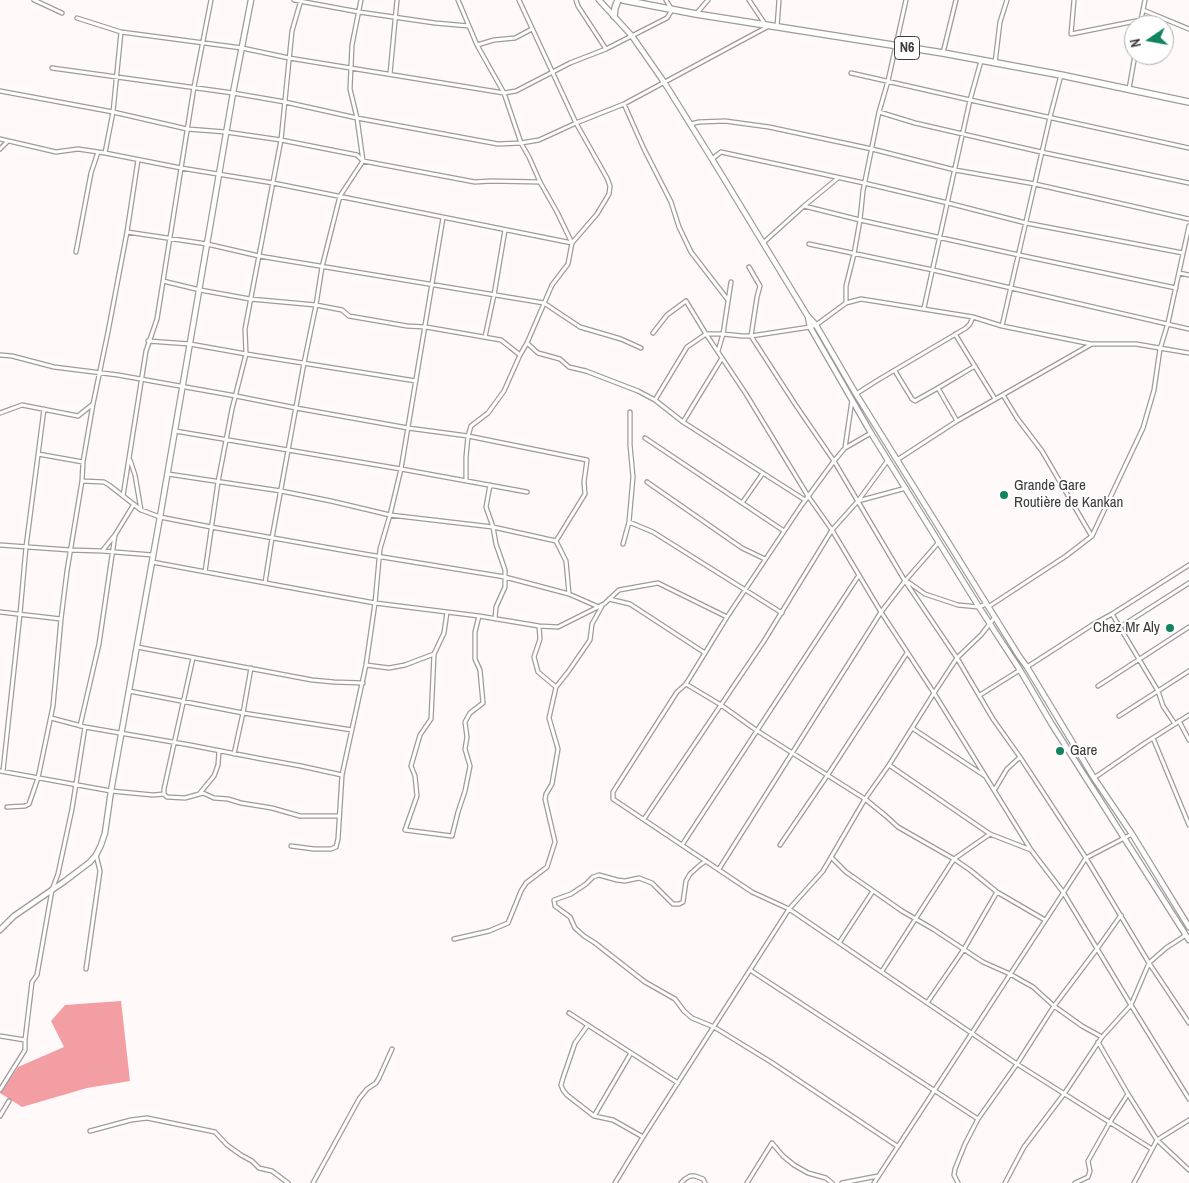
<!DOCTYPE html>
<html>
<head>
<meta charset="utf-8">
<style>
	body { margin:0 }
	#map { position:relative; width:1189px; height:1183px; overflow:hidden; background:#fff9f9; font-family:"Archivo Narrow",sans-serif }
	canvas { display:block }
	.north { position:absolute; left:1124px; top:15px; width:50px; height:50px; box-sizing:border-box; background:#fff; border:1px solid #b1b0b0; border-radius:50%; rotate:258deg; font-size:14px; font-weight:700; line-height:20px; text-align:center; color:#3d3a3a }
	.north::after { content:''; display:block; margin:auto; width:18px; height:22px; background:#118361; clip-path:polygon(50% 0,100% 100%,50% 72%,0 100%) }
</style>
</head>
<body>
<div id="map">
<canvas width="1189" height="1183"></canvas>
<div class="north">N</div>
</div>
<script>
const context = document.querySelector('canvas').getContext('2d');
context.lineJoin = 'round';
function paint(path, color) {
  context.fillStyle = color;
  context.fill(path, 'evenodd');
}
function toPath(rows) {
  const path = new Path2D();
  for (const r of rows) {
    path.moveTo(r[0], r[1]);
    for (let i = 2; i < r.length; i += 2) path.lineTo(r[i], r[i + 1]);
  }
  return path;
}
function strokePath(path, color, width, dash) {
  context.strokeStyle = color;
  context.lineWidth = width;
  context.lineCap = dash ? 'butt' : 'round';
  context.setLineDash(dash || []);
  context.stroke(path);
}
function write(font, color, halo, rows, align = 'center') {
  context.font = font + ' "Archivo Narrow",sans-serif';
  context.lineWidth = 4;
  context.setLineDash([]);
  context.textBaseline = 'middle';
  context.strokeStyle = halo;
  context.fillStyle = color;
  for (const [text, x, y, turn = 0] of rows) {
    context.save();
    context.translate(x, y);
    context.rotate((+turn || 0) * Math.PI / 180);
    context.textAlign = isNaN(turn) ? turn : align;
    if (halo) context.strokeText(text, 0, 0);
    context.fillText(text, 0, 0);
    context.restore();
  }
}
paint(toPath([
	[121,1001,130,1081,87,1088,22,1107,0,1093,18,1067,64,1047,51,1021,65,1005]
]), '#f39ea3');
const street = toPath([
	[34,0,62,13],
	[294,0,359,12,435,23,469,26],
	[458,0,477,45,504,93,521,143,529,157,540,182,557,212,572,243],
	[576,0,578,6,606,49],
	[749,0,765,24],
	[1074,0,1071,34,1141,20],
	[1143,10,1189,29],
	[696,14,708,0],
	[77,18,121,32,242,48,289,58,504,93,516,91,570,63,606,49,667,18,672,10,666,0],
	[1140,25,1145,0],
	[777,27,779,0],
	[477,45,494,40,515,38,532,29],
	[943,53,956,0],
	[995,63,1000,22,1007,0],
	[52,68,233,93,285,102,357,118,498,144,521,143,539,140,576,123,624,104,767,27],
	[851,73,970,100,1189,148],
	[390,74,397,0],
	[1129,89,1135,55],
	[0,91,113,112,187,129,226,132,281,140,357,155,363,161,475,182,491,181,540,182],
	[624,104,644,149,671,202,679,227,691,252,728,300],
	[879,112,915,123,1041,152,1189,183],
	[690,124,699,122,725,121,769,127,872,149,955,170,1035,184,1189,219],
	[0,139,56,152,78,149,105,153,181,168,273,183,572,243],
	[0,149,8,141],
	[105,153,113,112,121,32],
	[712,159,721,152,864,183,948,203,1026,223,1183,253],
	[804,206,860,220,1019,255,1176,288],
	[127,232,207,244,259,256,544,303,580,327,621,339,641,348],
	[763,243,804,206,838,178],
	[809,244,933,270,1189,329],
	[76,252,91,173,98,152],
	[749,267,760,286,757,297,751,336,795,404,834,461,905,581,957,658,993,719,1020,757,1086,858,1149,963,1189,1023],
	[1179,273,1189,275],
	[163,281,200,290,250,299,316,305,342,310,349,316,407,326,426,327,501,340,520,355],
	[846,303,846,286,854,254,860,220,863,191,879,112,888,81,906,0],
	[924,308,970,100,981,61],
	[1002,326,1050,117,1061,75],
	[653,333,667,315,686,301,706,334,746,394,808,496,832,530,881,612,934,693,1031,850,1063,892,1131,1005,1189,1099],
	[955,334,995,399],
	[485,337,494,295,505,230],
	[148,341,190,344,246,354,416,381],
	[527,343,538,353,560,359,569,367,586,371,638,391,655,400,683,422],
	[718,351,723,334,731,282],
	[0,355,12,356,54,367,118,375,236,396,296,408,408,428,468,436,587,460,584,482,585,494,556,541,566,561,569,594],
	[722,358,683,422,805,500],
	[895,371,912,399,915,401,938,388,975,366],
	[938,388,957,421],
	[856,394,878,380,966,328,970,324,973,317],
	[1003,395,1017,418,1042,451,1091,535],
	[655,400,687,347,706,334,723,334,742,336,751,336,810,327,816,325,846,303,861,299,973,317,1002,326,1091,344,1136,344,1189,353],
	[0,413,22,405,78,416,93,404,108,332,127,232,138,160],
	[175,431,401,469,527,492],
	[645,438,784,531],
	[845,448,852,400],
	[38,454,83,462],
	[130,460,135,475,141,510],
	[897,460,957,421,1090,345],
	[168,474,281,491,331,501,390,515,493,527,556,541],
	[82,481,104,482,109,485,141,510,160,517,211,527,364,554,505,577,569,594,601,608],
	[466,481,466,457,468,436,471,426,488,413,504,391,520,355,527,343,552,285,568,264,572,243,597,214,609,194,610,186,607,178,576,123,519,0],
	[647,482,742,548,765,559],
	[490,485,486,507,493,527,496,544,505,570,505,587,496,607,495,619],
	[123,496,146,351,157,319,194,87,211,0],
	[858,501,906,488],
	[742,503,763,473],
	[629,522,653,532,782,613],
	[623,544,629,522,633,477,630,445,630,412],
	[0,545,70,550,102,551,153,555],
	[103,550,115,535,134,504],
	[152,562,325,594,375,603,479,616,539,626,558,627,604,604,619,590,658,583,727,617,801,506,834,461,845,448,871,433],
	[205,572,218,482,232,409,246,354,245,329,281,140,292,31,301,0],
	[908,582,925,594,958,605,979,607,986,604],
	[265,583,272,538,304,363,316,305,322,267,340,196,363,161,357,118,350,89,352,45,361,0],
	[609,599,630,604,705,653],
	[988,607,1066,556,1092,536,1143,428,1154,390,1160,349,1168,323,1189,226],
	[0,612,61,619],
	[447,612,444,633,434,654,431,719,420,735,411,766,415,776,417,796,405,830,452,836,458,812,465,791,470,766,465,749,467,737,465,722,470,713,483,703,480,670,475,659,475,632,479,616],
	[1112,614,1158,691,1163,706,1175,724],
	[727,617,686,684,677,692,613,792,613,799,752,892,789,909,1017,1064,1152,1149],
	[539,626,540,639,534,657,538,672,556,687],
	[1120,627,1189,583],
	[137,647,312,680,334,682,363,683],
	[193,658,164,789,164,794,167,797,185,798,203,793,214,798,228,799,241,803,272,808,300,816,339,816],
	[366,665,389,668,405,665,434,654],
	[1027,667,1092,625,1112,614,1189,565],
	[686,684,721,705,756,730,865,799,886,816,898,827,954,859,970,870,997,892,1045,920],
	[1098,686,1189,627],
	[129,691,243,713,352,730],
	[980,695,1020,670],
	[1119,716,1189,671],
	[51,718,85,727,190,745,262,759,301,766,342,775],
	[1179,721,1189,740],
	[80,726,99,644,115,535],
	[912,728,985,776],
	[1153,738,1189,825],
	[234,754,243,713,251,668],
	[889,765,990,834,1031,850],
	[0,771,111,791,153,795,164,794],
	[3,771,20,614,26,547,44,409],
	[1094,778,1145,743,1189,715],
	[995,789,1007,769,1020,757],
	[200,793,214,776,218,765,219,751],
	[7,807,25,806,29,804,38,778,53,706,61,619,67,571,82,481,83,462,93,404],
	[644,819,764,641,832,530,858,501,888,460],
	[682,845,859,575],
	[780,845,827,776,907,653],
	[291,846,314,849,331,849,336,847,338,839,342,775,366,665,375,603,380,549,390,515,401,469,443,218],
	[831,857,846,872,902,911,933,929,983,962,1010,974,1033,987,1054,1006,1082,1026,1102,1037],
	[706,861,700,865,690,874,686,881,683,902,679,904,673,904,652,883,639,878,625,881,617,880,599,875,593,877,586,884,571,894,554,900,555,906,570,917,575,928,584,936,595,943,645,982,675,999,684,1011,692,1018,714,1027,771,1062,897,1146],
	[719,869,881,612,905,581,939,542],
	[454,939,489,931,508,923,521,891,526,883,547,867,555,842,545,799,546,794,552,784,558,749,549,718,556,687,568,672,590,640,592,624,602,606],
	[839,943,873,891],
	[86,969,100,871,96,855],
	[750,970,978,1119],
	[882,971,954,859,990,834],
	[927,1003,964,949,997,892],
	[569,1013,678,1083],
	[588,1025,575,1043,563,1078,561,1085,563,1090,567,1095,594,1116,613,1120,643,1137],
	[0,1036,25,1040,32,982,37,975,52,890,58,874,72,809,85,727],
	[1098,1042,1128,1094,1157,1140,1189,1170],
	[0,1090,25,1050,25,1040],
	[0,1116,9,1101],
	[594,1116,631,1053],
	[90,1131,131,1120,147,1118,215,1132,227,1145,241,1155,252,1161,259,1168,272,1171,288,1183],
	[313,1183,359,1099,367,1089,376,1083,379,1078,392,1049],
	[615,1183,643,1137,789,909,823,871,865,799,889,765,934,693,957,658,981,635,995,617],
	[681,1183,685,1179,690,1176,695,1176,703,1179,705,1183],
	[747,1183,772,1143,783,1156,794,1165,808,1173,826,1178,832,1183],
	[842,1183,878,1176],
	[874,1183,1086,858,1132,834],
	[958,1183,954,1175,955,1169,965,1144,978,1119,1017,1064,1054,1006,1097,949,1121,915],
	[1005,1183,1024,1147,1064,1094,1102,1037,1131,1005,1149,963,1166,948,1186,935],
	[1075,1183,1088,1177,1090,1171,1088,1161,1110,1122,1128,1094],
	[1134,1183,1157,1140,1189,1120]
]);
const secondary = toPath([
	[599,0,632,36,664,82,712,159,807,315,816,325,856,394,1019,656,1027,667,1094,778,1132,834,1189,927],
	[808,317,810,327,871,433,979,607,1020,670,1051,723,1189,940],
	[0,930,14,916,65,881,90,862,96,855,101,845,105,833,111,791,160,517,233,93,251,0]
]);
const highway = toPath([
	[623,0,696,14,943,53,1061,75,1189,102],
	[614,16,615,8,618,0]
]);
strokePath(street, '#a19a9a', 5.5);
strokePath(secondary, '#a19a9a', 7);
strokePath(highway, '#a19a9a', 8);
strokePath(street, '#fff', 3);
strokePath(secondary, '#fff', 4.5);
strokePath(highway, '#fff', 5.5);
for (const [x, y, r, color] of [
	[1004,495,5,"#118361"],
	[1170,628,5,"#118361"],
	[1060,751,5,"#118361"]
]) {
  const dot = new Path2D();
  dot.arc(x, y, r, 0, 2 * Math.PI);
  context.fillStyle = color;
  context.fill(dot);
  strokePath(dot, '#fff', 2);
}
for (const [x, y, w] of [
	[907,48,25]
]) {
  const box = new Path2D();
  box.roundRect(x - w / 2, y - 11.5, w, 23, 4);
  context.fillStyle = '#fff';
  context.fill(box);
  strokePath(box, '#3d3a3a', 1);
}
write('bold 14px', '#3d3a3a', null, [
	["N6",907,48]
]);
write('15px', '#3d3a3a', '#fff', [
	["Grande Gare",1014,486],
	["Routière de Kankan",1014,503],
	["Chez Mr Aly",1160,628,"right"],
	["Gare",1070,751]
], 'left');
</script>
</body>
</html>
